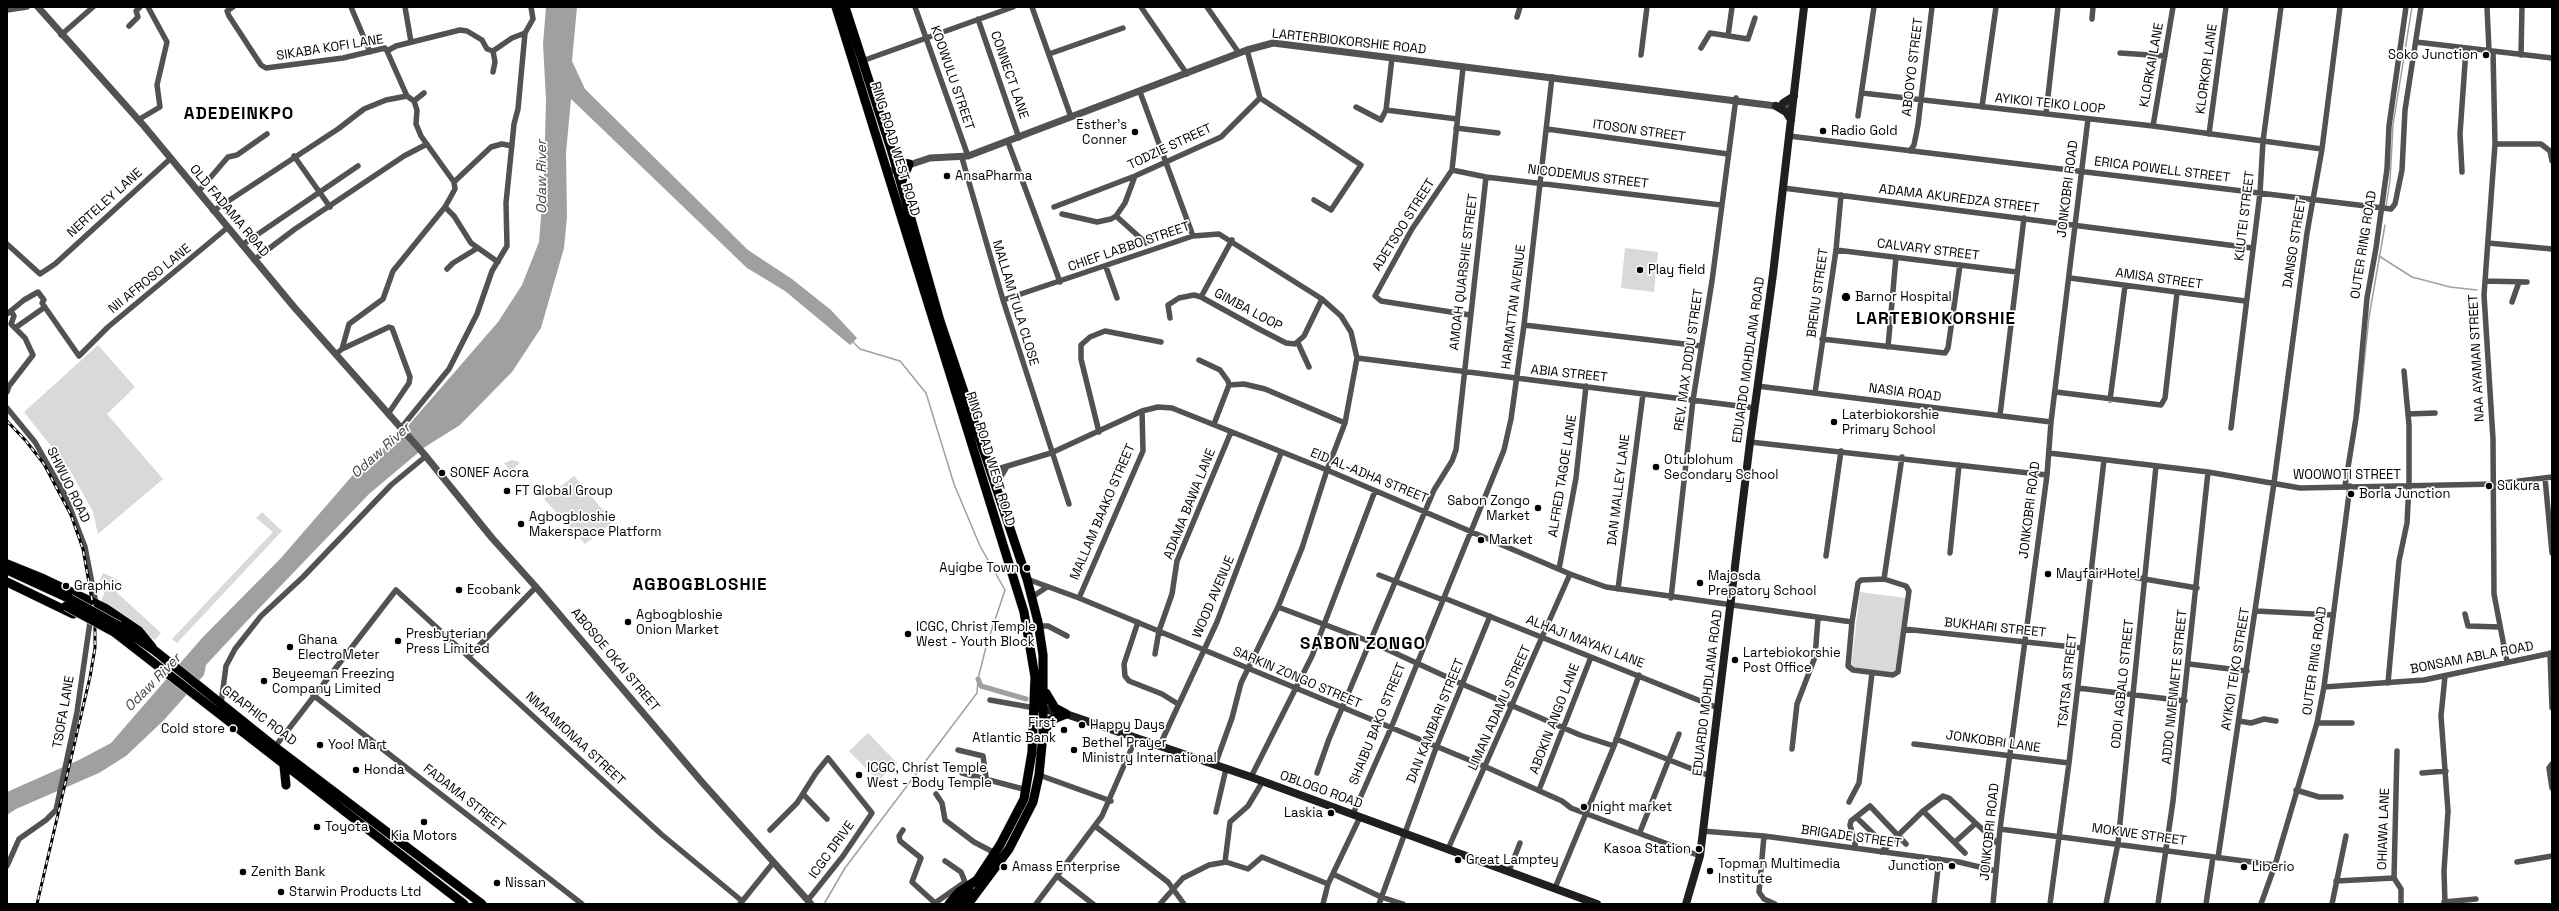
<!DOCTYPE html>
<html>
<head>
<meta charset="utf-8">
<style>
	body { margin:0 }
	#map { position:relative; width:2559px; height:911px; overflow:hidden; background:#fff; font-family:"Space Grotesk",sans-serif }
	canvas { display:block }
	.frame { position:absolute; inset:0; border:8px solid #000; pointer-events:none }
</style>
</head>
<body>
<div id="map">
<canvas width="2559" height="911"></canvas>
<div class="frame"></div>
</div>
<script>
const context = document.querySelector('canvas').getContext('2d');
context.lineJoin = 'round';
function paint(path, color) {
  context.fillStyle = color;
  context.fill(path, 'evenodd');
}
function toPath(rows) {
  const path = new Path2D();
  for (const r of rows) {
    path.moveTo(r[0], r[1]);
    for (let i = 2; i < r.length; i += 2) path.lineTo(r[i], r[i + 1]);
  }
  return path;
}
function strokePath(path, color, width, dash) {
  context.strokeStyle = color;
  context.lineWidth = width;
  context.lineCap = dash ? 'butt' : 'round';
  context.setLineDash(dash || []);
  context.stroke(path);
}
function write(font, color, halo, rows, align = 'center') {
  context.font = font + ' "Space Grotesk",sans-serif';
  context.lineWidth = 3.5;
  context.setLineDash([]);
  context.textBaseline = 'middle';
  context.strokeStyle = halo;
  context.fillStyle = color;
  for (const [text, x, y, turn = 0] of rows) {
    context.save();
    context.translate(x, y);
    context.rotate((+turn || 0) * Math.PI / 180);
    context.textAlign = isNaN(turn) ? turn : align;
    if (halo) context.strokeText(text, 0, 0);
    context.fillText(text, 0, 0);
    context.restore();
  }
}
paint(toPath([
	[1625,248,1658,252,1654,292,1621,288],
	[98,345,135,387,107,414,163,479,98,534,93,512,70,470,24,412],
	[512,460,520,462,511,473,504,463],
	[574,476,613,522,585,544,544,499],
	[262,512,282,531,177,643,172,639,273,532,256,518],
	[103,573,118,580,113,589,161,633,155,640,101,602,107,586,100,580],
	[1860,592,1906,598,1897,673,1851,667],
	[868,733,897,763,878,781,849,751]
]), '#d9d9d9');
paint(toPath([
	[546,7,577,7,572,61,585,89,748,250,792,279,831,310,857,338,850,345,785,291,747,268,571,99,566,153,567,217,564,248,541,328,512,372,460,425,425,447,369,494,246,622,206,665,204,675,164,720,126,756,99,773,16,809,7,815,7,792,79,760,111,743,202,638,281,558,352,476,407,427,498,322,522,285,539,242,544,177,546,100,543,44]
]), '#a0a0a0');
strokePath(toPath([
	[2386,206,2390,181,2393,125,2412,7],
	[2379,256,2412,277,2450,287,2477,290],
	[2359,413,2369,317,2385,225],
	[824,904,845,868,977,693,978,679,986,647,1005,590,980,546,954,484,926,393,900,361,860,349,852,341]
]), '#a0a0a0', 1.5);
strokePath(toPath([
	[978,679,981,686,1026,699]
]), '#a0a0a0', 5);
const primary = toPath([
	[836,7,1024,612,1035,677,1032,752,1024,799,1000,845,977,880,959,892,949,904],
	[845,7,892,152,940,321,1027,579,1038,622,1043,655,1043,734,1039,775,1033,802,1009,849,968,904],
	[892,153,902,163,909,164,901,183],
	[7,564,44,579,105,608,139,631,152,647],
	[7,570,70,599],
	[7,582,73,614],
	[119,626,154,650,275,747,482,904],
	[114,632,464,904],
	[1046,693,1055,708,1066,714],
	[1044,732,1051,720,1066,714],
	[284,766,286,785],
	[957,904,969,890]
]);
strokePath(primary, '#dbdbdb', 10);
strokePath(toPath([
	[233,7,227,11,229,16,261,65,266,68,343,58,385,48,387,51,396,46,460,30,467,31,482,40,487,49,493,51],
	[351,7,370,52],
	[405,7,411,42],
	[915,7,968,156],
	[1032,7,1071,117],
	[1141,7,1187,74],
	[1207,7,1239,53],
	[2487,7,2489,51],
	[7,10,27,7],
	[1517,17,1520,7],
	[978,19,1019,138],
	[2092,19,2093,7],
	[129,26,138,17,136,11,140,7],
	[61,35,93,7],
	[1728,36,1732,7],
	[2416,42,2552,58],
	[1701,48,1710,33,1748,39,1755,18],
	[1247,50,1260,98],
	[493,51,512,38,525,33],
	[493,51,495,62,493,72],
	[2493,52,2495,144,2484,295,2493,439,2494,594,2507,662],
	[2120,53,2165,56],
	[1049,54,1123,28],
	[1641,55,1647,7],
	[2521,55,2522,7],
	[862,61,1013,7],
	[1463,68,1452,170,1412,229,1375,296,1381,301,1470,315],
	[1140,92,1193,236],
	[1862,93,2153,126,2322,149],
	[1260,98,1361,165,1331,210,1314,200],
	[414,101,424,93],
	[1356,107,1381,120,1386,110,1392,58],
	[1982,107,1996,7],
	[1386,110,1457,119],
	[2046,114,2058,7],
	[1858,116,1874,7],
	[138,120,160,107,157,85,167,42,148,7],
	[2153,126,2173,7],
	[1456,128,1498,133],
	[1547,129,1728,154],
	[2209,134,2226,7],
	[1789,136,2391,209,2395,204,2402,170,2405,110,2421,7],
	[1008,142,1060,282],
	[2495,144,2541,144,2550,151,2552,161],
	[1910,151,1914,145,1918,125,1932,7],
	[294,156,330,207],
	[962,158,1003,300,1069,504],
	[1452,170,1486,177,1721,205],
	[2462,172,2460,134,2466,49],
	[454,182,491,147,502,144,512,146],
	[1783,188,2252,248],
	[198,192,228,157,237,155,267,134],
	[445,207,454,216,471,243,498,262],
	[1054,207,1135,176,1221,137,1260,98],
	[213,211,338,129,364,109,386,100,407,96],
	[1062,214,1097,222,1111,219,1116,216,1125,203,1135,176],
	[1116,216,1146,243],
	[2488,243,2552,249],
	[7,244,40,274,55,264,170,159],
	[242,245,358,166],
	[1836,250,2017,272],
	[254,260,295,229,404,156,427,144],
	[1106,267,1117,298],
	[447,269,453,263,476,249],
	[2070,278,2245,301],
	[2485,281,2527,282],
	[1201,297,1232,240],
	[1003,300,1193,236,1219,234,1322,299,1341,316,1351,332,1357,358,1345,423,1327,470,1302,548,1278,607,1241,683,1232,718,1215,765],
	[2512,302,2519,282],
	[7,314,24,300,38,292,44,300,42,303,79,356,108,327,227,228],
	[1170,318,1168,305,1179,298,1194,295,1201,297,1257,328,1286,343,1295,344,1304,336,1322,299],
	[1524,325,1701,346],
	[15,328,45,307],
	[1822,339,1945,353,1948,348,1960,265],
	[1298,343,1309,367],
	[1888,347,1896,257],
	[342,349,389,327,392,328,410,377,409,383,388,414],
	[336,354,342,349,349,324,383,299,393,271,445,207,455,189,454,182,421,136,416,124,417,110,414,101,407,96,387,51],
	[1357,358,1755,408],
	[1199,360,1220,370,1228,381,1229,385,1214,424],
	[1229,385,1244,384,1265,389,1345,423],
	[1757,386,2051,422],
	[7,392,9,386,33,355,25,338,11,324,14,316,11,311],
	[2056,392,2161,405,2165,398,2177,293],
	[1815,393,1836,250,1841,195],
	[2110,400,2125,286],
	[7,408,35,442,65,495,85,547,96,604],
	[2408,414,2435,413],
	[2000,415,2024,218],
	[401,428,449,369,477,314,492,271,507,246,506,203,514,124,518,109,525,33,533,19,531,7],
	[2231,428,2260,193,2263,141,2281,7],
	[1099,432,1081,359,1081,345,1090,337,1105,331,1161,342],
	[1750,442,2047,475],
	[2049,453,2208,472,2300,488,2495,484,2552,477],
	[991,471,1051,453,1142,411,1158,407,1172,408,1327,470,1570,574,1606,587,1852,622],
	[2545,478,2552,553],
	[996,485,1006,468],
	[2345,486,2356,418,2367,298,2376,248,2387,169,2389,126,2406,7],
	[1950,553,1959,465],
	[1826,556,1841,451],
	[1559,569,1576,478,1586,386],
	[2092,570,2197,588],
	[1379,575,1443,600],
	[1027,579,1079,598,1486,767,1562,801,1571,808,1700,856],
	[1884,579,1906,586,1909,591,1898,672,1893,675,1853,670,1848,666,1852,622,1858,583,1861,580,1884,579],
	[1884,579,1902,457],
	[1618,589,1643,394],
	[1032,597,1047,587],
	[1079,598,1143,451,1142,411],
	[1444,598,1718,708],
	[1671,598,1693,400,1712,281,1736,98],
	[1278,607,1371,642,1462,684,1580,735,1614,746],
	[2256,611,2332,615],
	[2465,614,2468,626,2500,627],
	[1138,622,1124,664,1125,676,1129,681,1162,694,1178,704],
	[1038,626,1048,626,1067,636],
	[1904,629,2082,648],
	[2550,653,2552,708],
	[1155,654,1159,631,1172,594,1177,561,1231,432],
	[469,656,536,587],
	[2189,664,2247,671],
	[2388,683,2399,561,2407,523,2409,485,2409,425,2404,371],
	[2324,687,2424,680,2552,653],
	[2078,688,2185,701],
	[313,695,582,904],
	[990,700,1035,708],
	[221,704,226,666,235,649,261,616,303,577,391,485,426,456],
	[2239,721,2251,723,2264,719,2276,721],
	[2317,723,2352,723],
	[1616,739,1710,776],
	[1914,744,2069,763],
	[1159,747,1217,622,1281,453],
	[274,748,396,590,661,834,742,901],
	[1792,749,1797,704,1815,657,1818,618],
	[958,750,983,756,986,777],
	[2397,751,2394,878,2401,889,2401,904],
	[2552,764,2549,768,2552,788],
	[962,773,1027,790],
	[1317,773,1329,739,1434,490,1452,461,1456,450,1486,177],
	[2422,773,2446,771],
	[1039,775,1111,801],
	[1251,777,1312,656,1375,491],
	[1539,790,1591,657],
	[2296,790,2319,797,2341,797],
	[803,794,827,819],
	[936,794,942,803,945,820,974,842,995,853],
	[1849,802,1859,783,1872,673],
	[1923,811,1965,853],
	[1216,812,1226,769],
	[1353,814,1391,728,1504,450,1511,419,1524,325,1552,77],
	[1856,817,1887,847],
	[1095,826,1168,882,1184,904],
	[2000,829,2275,865],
	[770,830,797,803,816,773,828,758,872,813,843,856,808,900],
	[903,830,899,836,900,841,921,858,912,882,935,903,965,882,961,872,945,861],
	[1702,831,1764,836,1959,862,1996,871],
	[1640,832,1679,734],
	[1764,836,1759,892,1764,899,1775,904],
	[1955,842,1975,824],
	[1856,848,1850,825,1851,821,1870,806,1906,844],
	[1448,849,1570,574],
	[1881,852,1923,811,1943,796,1949,798,1998,844],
	[2218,858,2274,483,2307,233,2322,149,2340,7],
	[1225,862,1230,822,1248,806,1263,781],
	[2517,862,2552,856],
	[7,866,19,839,46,820,56,810,77,712,90,622],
	[1509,871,1520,843],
	[1333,874,1381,897,1403,904],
	[1057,876,1093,904],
	[2336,881,2394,878],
	[1555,888,1614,746,1639,675],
	[2444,902,2476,899],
	[740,904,773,863],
	[1036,904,1102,816,1136,738],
	[1160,904,1183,878,1209,865,1226,862,1248,869,1262,857,1328,884],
	[1323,904,1328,884,1360,817],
	[1379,904,1436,748,1490,616],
	[1934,904,1939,859],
	[1993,904,2000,829,2047,475,2051,422,2088,119],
	[2050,904,2069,763,2104,460],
	[2106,904,2118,843,2156,466],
	[2158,904,2173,801,2208,472],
	[2206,904,2213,857],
	[2261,904,2275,865,2317,723,2324,687,2350,486],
	[2332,904,2346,836],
	[2445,904,2444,871,2448,811,2441,716,2445,676]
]), '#525252', 5.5);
strokePath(toPath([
	[38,7,144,126,294,307,424,454,492,538,536,587,701,781,811,904],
	[888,172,930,158,968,156,1247,50,1273,43,1792,108]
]), '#525252', 7);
strokePath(toPath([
	[1783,103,1794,96],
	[1776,106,1786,112,1791,120],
	[1038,708,1066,714,1251,777,1597,904],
	[1686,904,1700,856,1750,442,1773,274,1804,7]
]), '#1f1f1f', 8);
strokePath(primary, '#000', 9);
const rail = toPath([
	[7,421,26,441,44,464,71,515,83,549,95,617,95,648,90,677,37,904]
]);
strokePath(rail, '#000', 3);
strokePath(rail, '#fff', 1.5, [4.5]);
const primaryBridge = toPath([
	[70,599,119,626],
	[66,606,114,632]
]);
strokePath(primaryBridge, '#dbdbdb', 10, []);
strokePath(primaryBridge, '#000', 9);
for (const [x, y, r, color] of [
	[2486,55,4,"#000"],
	[1823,131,4,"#000"],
	[1135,132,4,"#000"],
	[947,176,4,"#000"],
	[1640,270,4,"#000"],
	[1846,297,5,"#000"],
	[1834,422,4,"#000"],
	[1656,467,4,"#000"],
	[442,473,4,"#000"],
	[2489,486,4,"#000"],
	[507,491,4,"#000"],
	[2351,494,4,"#000"],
	[1538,508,4,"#000"],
	[521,524,4,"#000"],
	[1481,540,4,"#000"],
	[1027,568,4,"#000"],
	[2048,574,4,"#000"],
	[1700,583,4,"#000"],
	[66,586,4,"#000"],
	[459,590,4,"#000"],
	[628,622,4,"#000"],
	[908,634,4,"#000"],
	[398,641,4,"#000"],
	[290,647,4,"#000"],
	[1735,660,4,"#000"],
	[264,681,4,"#000"],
	[1082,725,4,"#000"],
	[233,729,4,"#000"],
	[1064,730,4,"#000"],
	[320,745,4,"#000"],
	[1074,750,4,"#000"],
	[356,770,4,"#000"],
	[859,775,4,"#000"],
	[1584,807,4,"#000"],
	[1331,813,4,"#000"],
	[424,822,4,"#000"],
	[317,827,4,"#000"],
	[1699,849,4,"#000"],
	[1458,860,4,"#000"],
	[1952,866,4,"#000"],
	[1004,867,4,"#000"],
	[2244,867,4,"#000"],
	[1710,871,4,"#000"],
	[243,872,4,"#000"],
	[497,883,4,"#000"],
	[281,892,4,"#000"]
]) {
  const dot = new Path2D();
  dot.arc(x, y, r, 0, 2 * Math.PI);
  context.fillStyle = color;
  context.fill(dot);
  strokePath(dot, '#fff', 1.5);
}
write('13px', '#000', '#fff', [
	["LARTERBIOKORSHIE ROAD",1349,42,6],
	["SIKABA KOFI LANE",330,48,-9],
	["KLORKAI LANE",2152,65,-80],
	["ABOOYO STREET",1913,67,-83],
	["KLORKOR LANE",2207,69,-82],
	["CONNECT LANE",1009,75,71],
	["KOOWULU STREET",952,78,71],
	["AYIKOI TEIKO LOOP",2050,104,6],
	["ITOSON STREET",1639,131,8],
	["TODZIE STREET",1170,147,-25],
	["RING ROAD WEST ROAD",895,149,73],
	["ERICA POWELL STREET",2162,170,7],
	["NICODEMUS STREET",1588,177,7],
	["JONKOBRI ROAD",2068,189,-83],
	["ADAMA AKUREDZA STREET",1959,199,7],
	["NERTELEY LANE",105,203,-42],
	["OLD FADAMA ROAD",229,211,50],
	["KLUTEI STREET",2245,216,-83],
	["ADETSOO STREET",1404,225,-58],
	["DANSO STREET",2295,243,-81],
	["OUTER RING ROAD",2364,245,-81],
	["CHIEF LABBO STREET",1129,247,-19],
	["CALVARY STREET",1928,250,7],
	["AMOAH QUARSHIE STREET",1464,272,-83],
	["NII AFROSO LANE",150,279,-39],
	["AMISA STREET",2159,279,8],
	["BRENU STREET",1818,293,-82],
	["MALLAM TULA CLOSE",1015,303,73],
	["HARMATTAN AVENUE",1514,307,-83],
	["GIMBA LOOP",1248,310,28],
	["NAA AYAMAN STREET",2477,358,-93],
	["REV. MAX DODU STREET",1689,360,-82],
	["EDUARDO MOHDLANA ROAD",1749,360,-82],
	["ABIA STREET",1569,374,6],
	["NASIA ROAD",1905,393,7],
	["RING ROAD WEST ROAD",990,459,73],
	["WOOWOTI STREET",2347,475],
	["EID AL-ADHA STREET",1369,476,22],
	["ALFRED TAGOE LANE",1563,476,-81],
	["SHWUO ROAD",68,485,64],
	["DAN MALLEY LANE",1619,490,-83],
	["ADAMA BAWA LANE",1190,504,-68],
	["JONKOBRI ROAD",2030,510,-83],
	["MALLAM BAAKO STREET",1103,512,-67],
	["WOOD AVENUE",1214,597,-67],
	["BUKHARI STREET",1995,628,6],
	["ALHAJI MAYAKI LANE",1585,642,21],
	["BONSAM ABLA ROAD",2472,658,-11],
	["ABOSOE OKAI STREET",615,660,50],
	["OUTER RING ROAD",2315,661,-82],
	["AYIKOI TEIKO STREET",2236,669,-81],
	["SARKIN ZONGO STREET",1297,678,23],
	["TSATSA STREET",2068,681,-84],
	["ODOI AGBALO STREET",2123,684,-84],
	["ADDO NMENMETE STREET",2175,687,-84],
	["EDUARDO MOHDLANA ROAD",1708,693,-83],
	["LIMAN ADAMU STREET",1500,708,-66],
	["TSOFA LANE",64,712,-80],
	["GRAPHIC ROAD",259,716,37],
	["ABOKIN ANGO LANE",1555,719,-69],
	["DAN KAMBARI STREET",1436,721,-68],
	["SHAIBU BAKO STREET",1378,724,-68],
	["NMAAMONAA STREET",575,739,43],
	["JONKOBRI LANE",1993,742,8],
	["OBLOGO ROAD",1321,790,20],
	["FADAMA STREET",464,798,38],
	["OHIAWA LANE",2384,829,-88],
	["JONKOBRI ROAD",1990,832,-84],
	["MOKWE STREET",2139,835,8],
	["BRIGADE STREET",1851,837,8],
	["ICGC DRIVE",832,850,-54]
]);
write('13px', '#000', '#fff', [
	["Soko Junction",2478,55,"right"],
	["Esther's",1127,125,"right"],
	["Conner",1127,140,"right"],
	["Radio Gold",1831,131],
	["AnsaPharma",955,176],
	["Play field",1648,270],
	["Barnor Hospital",1855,297],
	["Laterbiokorshie",1842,415],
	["Primary School",1842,430],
	["Otublohum",1664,460],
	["Secondary School",1664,475],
	["SONEF Accra",450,473],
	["Sukura",2497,486],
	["FT Global Group",515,491],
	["Borla Junction",2359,494],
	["Sabon Zongo",1530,501,"right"],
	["Market",1530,516,"right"],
	["Agbogbloshie",529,517],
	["Makerspace Platform",529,532],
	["Market",1489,540],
	["Ayigbe Town",1019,568,"right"],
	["Mayfair Hotel",2056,574],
	["Majosda",1708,576],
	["Prepatory School",1708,591],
	["Graphic",74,586],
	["Ecobank",467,590],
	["Agbogbloshie",636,615],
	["Onion Market",636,630],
	["ICGC, Christ Temple",916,627],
	["West - Youth Block",916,642],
	["Presbyterian",406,634],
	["Press Limited",406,649],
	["Ghana",298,640],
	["ElectroMeter",298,655],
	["Lartebiokorshie",1743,653],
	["Post Office",1743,668],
	["Beyeeman Freezing",272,674],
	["Company Limited",272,689],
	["First",1056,723,"right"],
	["Atlantic Bank",1056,738,"right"],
	["Happy Days",1090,725],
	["Cold store",225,729,"right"],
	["Bethel Prayer",1082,743],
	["Ministry International",1082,758],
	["Yoo! Mart",328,745],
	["ICGC, Christ Temple",867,768],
	["West - Body Temple",867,783],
	["Honda",364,770],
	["night market",1592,807],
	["Laskia",1323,813,"right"],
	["Toyota",325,827],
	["Kia Motors",424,836,"center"],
	["Kasoa Station",1691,849,"right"],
	["Great Lamptey",1466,860],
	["Topman Multimedia",1718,864],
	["Institute",1718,879],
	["Junction",1944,866,"right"],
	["Amass Enterprise",1012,867],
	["Liberio",2252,867],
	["Zenith Bank",251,872],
	["Nissan",505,883],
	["Starwin Products Ltd",289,892]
], 'left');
write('italic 14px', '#414141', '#fff', [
	["Odaw River",542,177,-90],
	["Odaw River",381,451,-42],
	["Odaw River",153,683,-46]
]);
context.letterSpacing = '1px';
write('bold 17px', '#000', '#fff', [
	["ADEDEINKPO",239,114],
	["LARTEBIOKORSHIE",1936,319],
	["AGBOGBLOSHIE",700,585],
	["SABON ZONGO",1363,644]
]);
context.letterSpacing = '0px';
</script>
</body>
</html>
